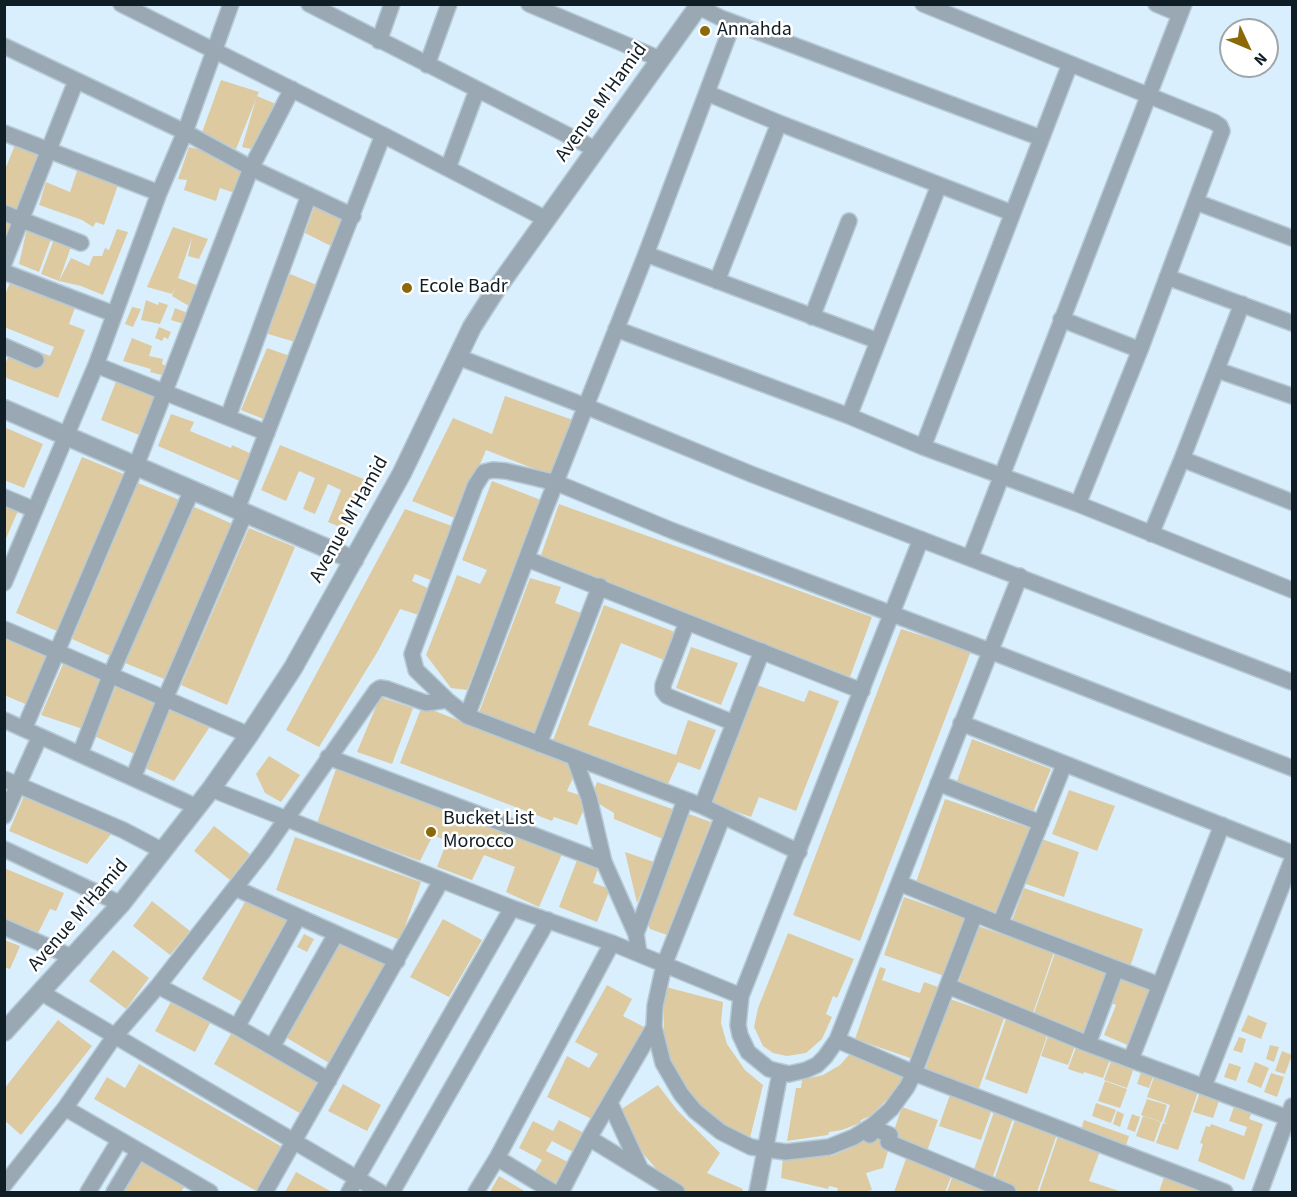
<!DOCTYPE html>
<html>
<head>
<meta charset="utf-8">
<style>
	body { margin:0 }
	#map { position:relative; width:1297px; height:1197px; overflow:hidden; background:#d9effd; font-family:"Source Sans 3",sans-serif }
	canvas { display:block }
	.frame { position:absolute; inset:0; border:6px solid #0f1d25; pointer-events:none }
	.north { position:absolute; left:1219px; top:18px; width:60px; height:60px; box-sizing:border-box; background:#fff; border:2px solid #9fa5a8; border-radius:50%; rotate:134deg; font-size:16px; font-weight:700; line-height:24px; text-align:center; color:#0f1d25 }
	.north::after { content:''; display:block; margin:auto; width:21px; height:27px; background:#8b6908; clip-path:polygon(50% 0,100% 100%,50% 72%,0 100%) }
</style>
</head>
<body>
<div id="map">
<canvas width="1297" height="1197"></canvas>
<div class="frame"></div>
<div class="north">N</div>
</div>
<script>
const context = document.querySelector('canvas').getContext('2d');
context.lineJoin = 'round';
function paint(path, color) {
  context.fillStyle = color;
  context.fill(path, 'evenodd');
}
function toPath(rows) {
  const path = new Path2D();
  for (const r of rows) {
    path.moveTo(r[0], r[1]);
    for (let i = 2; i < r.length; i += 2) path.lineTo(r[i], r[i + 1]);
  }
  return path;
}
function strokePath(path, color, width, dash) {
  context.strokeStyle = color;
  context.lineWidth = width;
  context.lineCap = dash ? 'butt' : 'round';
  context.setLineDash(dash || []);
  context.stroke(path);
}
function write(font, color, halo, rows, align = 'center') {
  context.font = font + ' "Source Sans 3",sans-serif';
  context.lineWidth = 5;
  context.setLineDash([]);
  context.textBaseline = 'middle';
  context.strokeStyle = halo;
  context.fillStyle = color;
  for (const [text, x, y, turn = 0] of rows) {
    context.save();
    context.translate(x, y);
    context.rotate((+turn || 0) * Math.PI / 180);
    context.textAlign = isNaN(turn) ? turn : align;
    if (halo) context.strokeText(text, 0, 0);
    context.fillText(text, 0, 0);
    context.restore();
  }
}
paint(toPath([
	[221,80,259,92,257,96,283,107,255,150,242,147,256,99,236,149,201,135],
	[15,145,40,154,4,246,4,172],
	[202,146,245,165,235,193,220,188,216,201,184,190,187,180,178,179,189,147,197,149],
	[78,168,119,182,104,225,96,222,93,227,82,220,39,205,46,182,70,192],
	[316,202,343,216,331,246,305,233],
	[28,224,54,231,39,272,19,264],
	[173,227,208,239,199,259,188,256,192,238,178,278,199,286,189,306,172,296,175,287,172,294,147,287],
	[117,229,128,232,103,295,81,286,59,281,41,274,57,231,74,238,59,281,71,258,89,266,93,256,102,256,105,248,109,250],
	[290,274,317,285,295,342,265,333],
	[11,280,76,305,69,324,85,330,58,398,4,377,4,367,14,342,50,356,54,347,4,327,4,297],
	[146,300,158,305,159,302,168,305,160,324,141,320],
	[132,307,141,309,133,327,125,324],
	[175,308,188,313,184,324,171,320],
	[159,327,171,332,168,339,164,337,162,341,155,338],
	[132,338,152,346,149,356,163,359,162,364,169,367,165,376,150,372,151,369,123,361],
	[267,348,290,356,266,420,241,410],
	[117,379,158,395,142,436,101,420],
	[505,396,573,420,550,475,486,450,457,519,412,501,453,418,492,434],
	[171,414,194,422,190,431,231,448,232,445,254,455,242,482,158,446],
	[4,427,43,444,24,488,4,480],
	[280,445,366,480,345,529,328,522,341,490,328,484,315,514,303,509,315,478,299,471,286,501,261,490],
	[82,457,126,475,59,632,16,613],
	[492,481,541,500,467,690,451,688,426,655,457,575,480,584,487,570,462,560],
	[138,483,182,501,115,658,72,639],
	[559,504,872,617,850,677,540,558],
	[4,505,18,511,4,543],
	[192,506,235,525,169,681,125,663],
	[405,509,455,527,433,581,415,574,412,581,432,590,422,616,400,609,378,651,319,747,286,730],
	[249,528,295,547,227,705,181,685],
	[530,578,561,587,555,603,581,613,534,736,478,715],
	[604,605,675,632,664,660,621,643,588,725,676,755,688,720,716,730,700,770,678,762,667,786,552,743],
	[12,628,56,647,30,706,4,695,4,644],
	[901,629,971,651,860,941,793,915],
	[691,647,738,663,721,705,676,688],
	[67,655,107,673,89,731,41,715],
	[120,677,165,696,139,756,94,736],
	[757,685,804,702,809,690,839,701,796,811,759,797,751,817,711,803],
	[380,697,413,708,392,764,357,752],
	[171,704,213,722,174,781,145,768],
	[422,706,578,767,567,791,589,798,577,825,554,817,552,821,400,763],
	[972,739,1051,769,1032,815,956,784],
	[269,756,300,775,281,802,265,793,256,774],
	[336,769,563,852,539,907,506,892,515,867,484,855,472,880,437,867,447,841,433,835,420,861,317,823],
	[597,782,675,810,663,839,614,819,614,813,591,799],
	[27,789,116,828,87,864,9,831],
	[1069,790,1115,806,1097,851,1052,834],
	[945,799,1032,829,1002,915,915,885],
	[686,813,711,822,667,935,650,929,645,918],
	[214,826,250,854,230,880,194,851],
	[295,837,421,882,400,940,276,890],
	[1039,838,1079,852,1064,897,1023,883],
	[625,852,654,862,637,903],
	[579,855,600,863,593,883,610,889,597,922,559,907],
	[4,868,64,893,56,911,50,909,36,937,4,922],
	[1024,888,1143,929,1130,967,1010,926],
	[250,893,293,917,244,1003,202,979],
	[904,897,970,920,950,978,884,955],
	[152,901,190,931,170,955,133,926],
	[443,919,482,940,449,997,410,977],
	[978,926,1054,952,1033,1013,957,987],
	[345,933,391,957,329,1063,287,1038],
	[788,933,854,959,837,998,833,996,826,1014,832,1017,822,1039,806,1053,787,1056,773,1053,763,1046,754,1027,758,1008],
	[304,934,314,939,307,952,297,947],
	[4,940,20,946,10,969,4,967],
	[113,950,149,978,126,1009,89,981],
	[1055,953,1110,972,1088,1035,1033,1016],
	[880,967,886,969,882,980,913,991,920,993,924,982,941,988,916,1060,855,1039],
	[1115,976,1153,991,1130,1046,1104,1035,1116,1005,1105,1001],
	[607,985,632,999,623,1016,644,1027,592,1119,547,1097,567,1056,589,1068,598,1054,575,1042],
	[179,987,224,1010,216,1026,210,1023,195,1052,155,1031],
	[666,987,723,1002,721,1023,727,1044,745,1070,763,1085,750,1138,718,1123,694,1100,681,1083,668,1054,664,1039,664,998],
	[950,999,1004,1018,979,1088,925,1070],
	[1248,1015,1267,1023,1261,1039,1241,1031],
	[1006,1019,1048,1033,1027,1094,985,1079],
	[58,1020,92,1046,21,1135,4,1120,4,1089],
	[237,1023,327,1073,303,1115,214,1064],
	[1049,1033,1076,1043,1068,1065,1041,1056],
	[1239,1037,1246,1039,1242,1053,1233,1050],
	[1078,1042,1111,1057,1103,1078,1084,1072,1083,1074,1068,1069],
	[1270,1045,1279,1047,1274,1062,1266,1059],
	[854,1049,907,1075,896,1088,897,1090,870,1116,861,1120,860,1123,842,1130,829,1132,828,1135,787,1141,796,1088,801,1088,802,1080,823,1075,840,1065],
	[1282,1051,1292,1055,1285,1074,1275,1071],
	[1112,1059,1134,1067,1127,1088,1104,1080],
	[1255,1062,1269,1068,1261,1088,1247,1082],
	[1229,1063,1241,1067,1236,1081,1224,1077],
	[139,1064,284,1148,258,1192,94,1099,107,1077,125,1088],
	[1142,1069,1154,1074,1149,1088,1137,1084],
	[1271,1073,1284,1077,1277,1097,1264,1092],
	[1155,1074,1199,1089,1178,1150,1156,1143,1163,1123,1167,1124,1164,1122,1170,1105,1147,1097],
	[1105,1081,1127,1089,1120,1108,1098,1101],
	[343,1084,381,1105,367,1131,328,1111],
	[658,1085,677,1110,720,1153,707,1173,743,1189,742,1192,685,1192,659,1172,632,1141,617,1112],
	[951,1092,993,1106,981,1140,939,1126],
	[1200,1092,1220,1098,1213,1118,1193,1112],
	[1147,1099,1167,1105,1162,1122,1141,1115],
	[1236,1101,1254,1107,1249,1119,1263,1124,1244,1180,1198,1161,1203,1144,1200,1143,1206,1126,1210,1127,1211,1124,1244,1136,1247,1127,1229,1121],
	[1096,1103,1116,1110,1111,1123,1092,1116],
	[902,1107,938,1120,926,1154,890,1142],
	[995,1109,1014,1115,991,1182,972,1175],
	[1117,1111,1124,1114,1120,1127,1113,1124],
	[1132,1114,1140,1117,1135,1132,1127,1129],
	[1143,1116,1161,1122,1154,1142,1136,1136],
	[1016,1117,1058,1131,1037,1192,1022,1192,993,1183],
	[559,1120,584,1133,573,1152,552,1141,546,1151,570,1163,555,1188,532,1176,542,1160,519,1148,533,1121,553,1131],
	[1084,1120,1129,1136,1125,1149,1080,1133],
	[881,1133,888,1151,883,1168,866,1173,872,1190,863,1192,837,1192,838,1188,829,1186,828,1189,781,1178,783,1157,793,1159,795,1155,813,1157,814,1155,831,1153,831,1156,855,1146,857,1142],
	[1058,1136,1100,1151,1089,1181,1122,1192,1039,1192],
	[142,1151,190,1178,181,1192,118,1192],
	[907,1156,953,1172,945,1192,894,1192],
	[296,1172,332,1192,285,1192],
	[1165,1174,1219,1192,1159,1192],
	[953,1175,993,1192,947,1192],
	[499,1176,526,1192,490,1192]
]), '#decaa1');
const minor = toPath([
	[121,4,383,135,546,219],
	[309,4,595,149],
	[529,4,660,59],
	[923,4,1214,122,1220,126,1222,131,1140,350,1078,504],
	[1156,4,1180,14],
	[699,7,721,18,1041,138],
	[379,41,392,4],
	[4,46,185,132,251,168,353,216],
	[427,65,449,4],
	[707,93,779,123,1012,213],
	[4,133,159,193],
	[448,168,477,90],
	[1196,202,1292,238],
	[4,213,81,243],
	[646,254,878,341],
	[4,263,76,81],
	[4,272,114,314],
	[1167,277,1292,323],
	[717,281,779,123],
	[812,317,849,221],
	[1061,319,1140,350],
	[616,329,849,416,923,447,1078,504,1292,590],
	[4,346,36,360],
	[458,357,585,406,751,474,1292,682],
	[96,365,267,433],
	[1217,370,1292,396],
	[849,416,939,185],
	[228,417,309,195],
	[923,447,1070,64],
	[1182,459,1292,502],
	[4,497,35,510],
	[237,509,383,135],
	[1151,534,1182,459,1242,304],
	[921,539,741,996,738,1025,740,1035,748,1052,769,1069,789,1074,806,1070,817,1065,825,1057,837,1040,1020,576],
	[970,558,1184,4],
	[527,559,862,691],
	[4,583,96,365,159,193,185,132,231,4],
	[687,622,663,685,663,691,667,696,734,723],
	[4,629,249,735],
	[467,716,542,517,646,254,733,23],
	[4,720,197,807],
	[961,723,1292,853],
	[24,729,136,466,251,168,292,89],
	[539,744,600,586],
	[80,754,110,676,192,490],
	[328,757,604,862],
	[574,757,589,798,604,862,636,934,639,954],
	[133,778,165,699,245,513],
	[4,779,123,830,163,851],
	[938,783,1041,823],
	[211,789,512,908,612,943,741,996],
	[702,806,762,651],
	[4,816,40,736],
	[723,816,664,965,655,1006,654,1027,663,1063,681,1094,695,1111,721,1132,751,1147,786,1152,829,1147,854,1137,873,1125,891,1109,907,1087,914,1073,975,914],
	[4,849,121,904],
	[799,852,702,806,467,716,447,700,416,670,412,654,416,643,475,486,484,472,493,470,506,471,557,483,673,531,990,651,1292,768],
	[899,883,1000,924,1159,985],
	[235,888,397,961],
	[1000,924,1064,765],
	[4,927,74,958],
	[636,934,685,800],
	[158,986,237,1027,329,1080],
	[948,986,1088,1044,1288,1118],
	[42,993,380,1192],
	[237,1027,298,917],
	[654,1027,589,1138,677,1192],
	[837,1040,914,1073,1225,1192],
	[1088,1044,1116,969],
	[272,1047,336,934],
	[1131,1059,1222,825],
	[1204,1086,1292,860],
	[610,1103,640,1168],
	[65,1108,210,1192],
	[867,1133,870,1135,873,1128,890,1135,888,1142,1008,1192],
	[497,1158,553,1192],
	[4,1185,65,1108,114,1037,158,986,263,852,376,691,380,688,387,689,426,703,447,700],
	[88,1192,119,1141],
	[114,1192,138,1152],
	[265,1192,441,881],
	[349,1192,512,908],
	[392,1192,548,920],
	[476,1192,497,1158,612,943],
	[561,1192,589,1138],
	[757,1192,780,1073],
	[1260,1192,1292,1106]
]);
const tertiary = toPath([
	[4,409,354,560],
	[4,1032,121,904,211,789,249,735,293,668,402,473,472,327,495,291,700,4]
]);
strokePath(minor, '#b5c9d6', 18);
strokePath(tertiary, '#b5c9d6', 21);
strokePath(minor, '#99a8b2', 15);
strokePath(tertiary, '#99a8b2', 18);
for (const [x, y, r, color] of [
	[705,31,6,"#8b6908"],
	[407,288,6,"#8b6908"],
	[431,832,6,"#8b6908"]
]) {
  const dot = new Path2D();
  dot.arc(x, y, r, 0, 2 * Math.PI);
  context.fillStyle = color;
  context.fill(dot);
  strokePath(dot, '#fff', 2);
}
write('20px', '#0f1d25', '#fff', [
	["Annahda",717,31],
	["Ecole Badr",419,288],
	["Bucket List",443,820],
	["Morocco",443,843]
], 'left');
write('20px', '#0f1d25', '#fff', [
	["Avenue M'Hamid",602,103,-54],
	["Avenue M'Hamid",350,520,-61],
	["Avenue M'Hamid",79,916,-49]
]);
</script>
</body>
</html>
